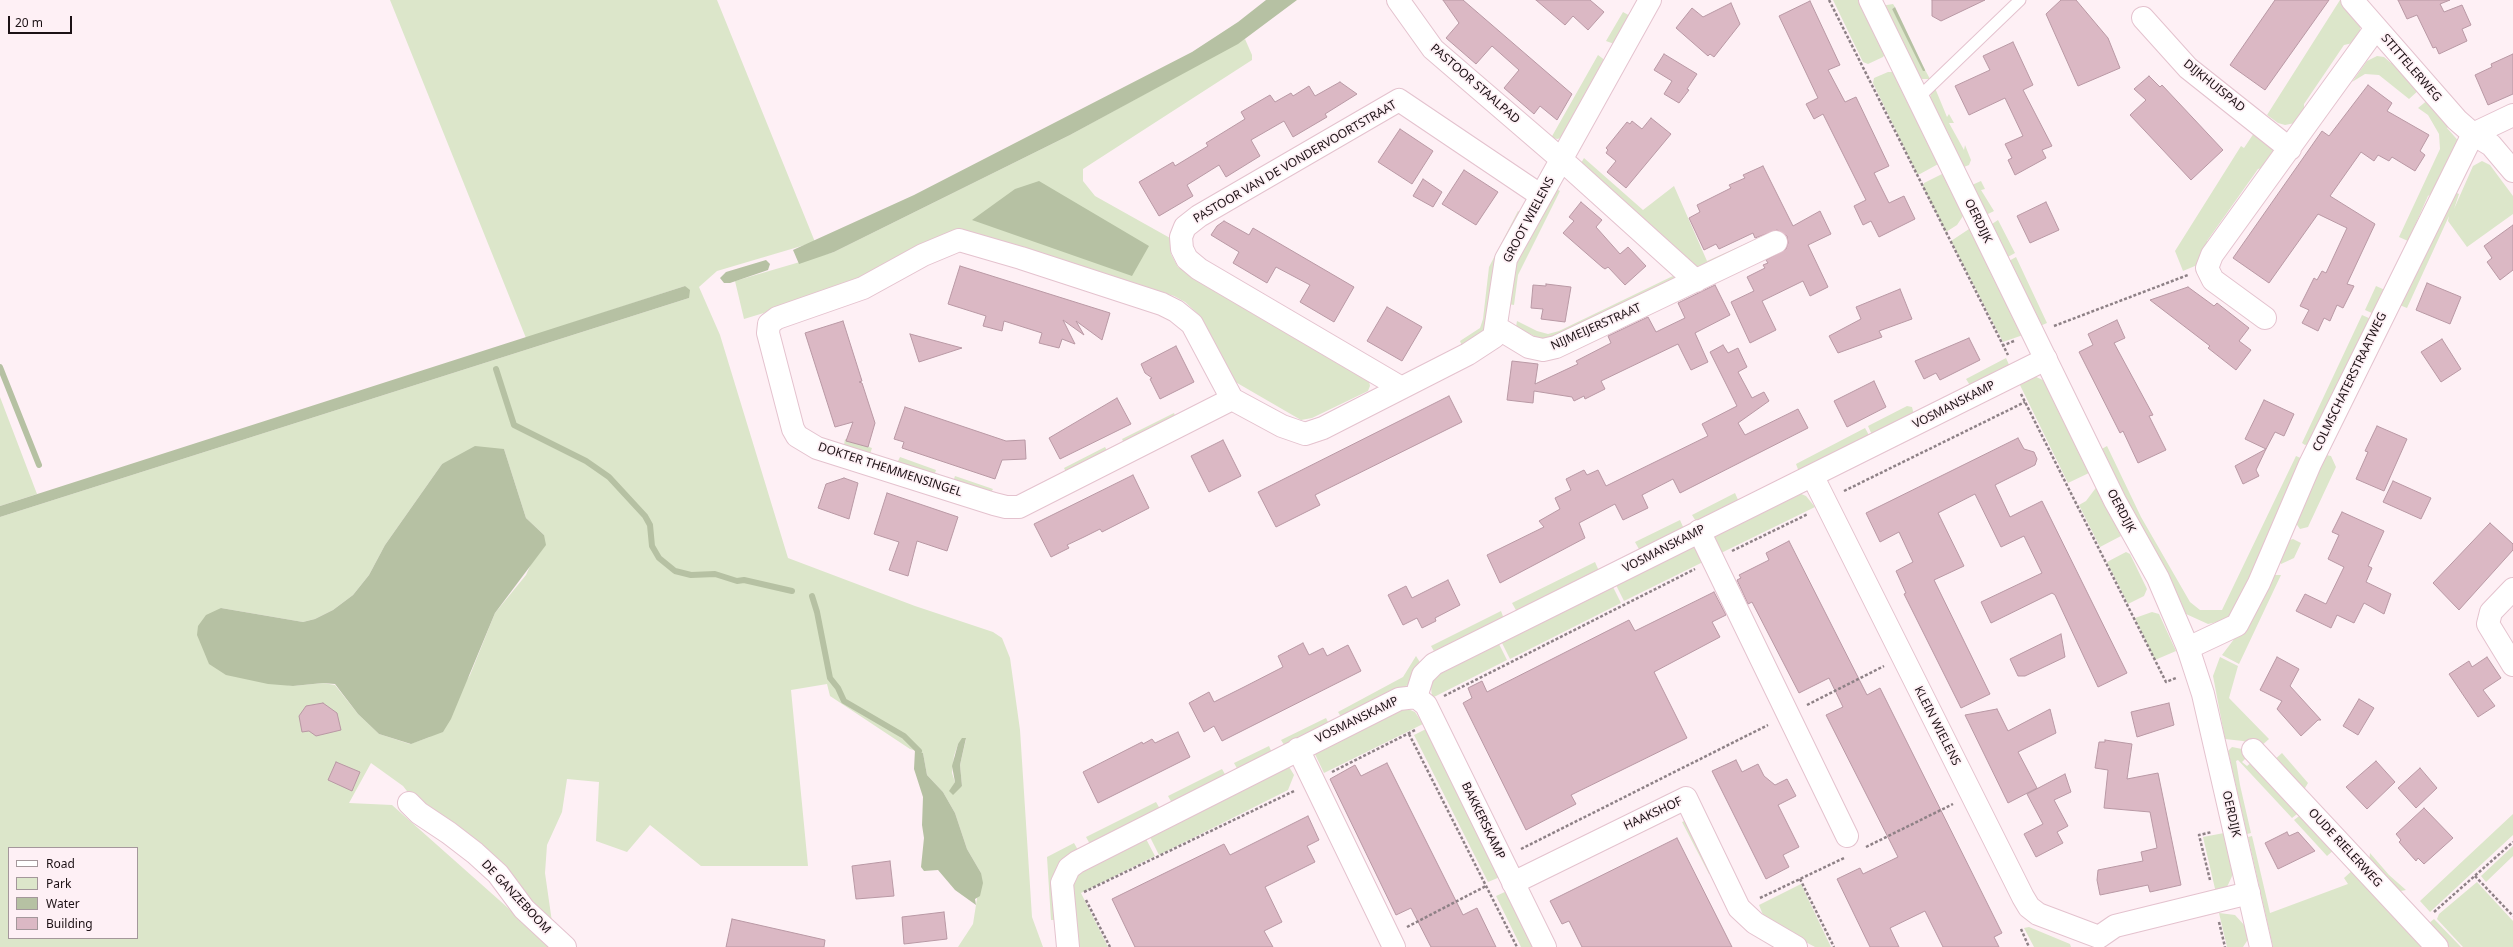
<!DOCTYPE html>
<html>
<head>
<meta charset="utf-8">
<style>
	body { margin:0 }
	#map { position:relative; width:2513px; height:947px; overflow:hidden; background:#fef0f5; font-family:"Noto Sans",sans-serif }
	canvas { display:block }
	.legend { position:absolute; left:8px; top:847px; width:130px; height:92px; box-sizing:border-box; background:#fef0f5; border:1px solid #a4979b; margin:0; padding:5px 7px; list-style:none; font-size:12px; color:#1c1115 }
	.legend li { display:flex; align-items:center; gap:8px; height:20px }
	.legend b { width:20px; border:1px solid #a4979b }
	.scale { position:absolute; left:8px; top:16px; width:64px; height:18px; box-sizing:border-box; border:2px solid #1c1115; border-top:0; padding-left:5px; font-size:12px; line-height:14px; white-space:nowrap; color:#1c1115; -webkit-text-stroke:3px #fef0f5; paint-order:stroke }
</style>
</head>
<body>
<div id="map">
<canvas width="2513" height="947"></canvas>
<ul class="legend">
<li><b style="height:5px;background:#fff"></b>Road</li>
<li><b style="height:11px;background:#dce6ca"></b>Park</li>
<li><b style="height:11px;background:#b6c1a3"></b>Water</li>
<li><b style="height:11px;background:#dbb8c4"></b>Building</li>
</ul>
<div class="scale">20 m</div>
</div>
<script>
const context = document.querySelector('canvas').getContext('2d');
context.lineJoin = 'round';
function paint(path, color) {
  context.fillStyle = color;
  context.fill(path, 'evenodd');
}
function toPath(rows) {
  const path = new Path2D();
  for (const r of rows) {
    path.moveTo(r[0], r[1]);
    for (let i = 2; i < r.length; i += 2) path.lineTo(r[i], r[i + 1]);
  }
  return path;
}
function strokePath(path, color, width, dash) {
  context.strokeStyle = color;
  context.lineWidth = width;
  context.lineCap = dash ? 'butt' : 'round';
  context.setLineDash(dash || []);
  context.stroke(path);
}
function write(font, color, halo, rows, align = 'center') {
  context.font = font + ' "Noto Sans",sans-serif';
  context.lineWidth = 3.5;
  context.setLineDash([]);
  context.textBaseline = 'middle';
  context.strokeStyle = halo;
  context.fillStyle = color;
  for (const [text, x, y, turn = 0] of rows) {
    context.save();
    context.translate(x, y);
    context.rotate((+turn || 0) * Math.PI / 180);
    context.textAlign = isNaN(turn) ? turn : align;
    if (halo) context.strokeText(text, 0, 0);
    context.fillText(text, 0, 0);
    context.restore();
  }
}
paint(toPath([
	[390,0,717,0,815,242,717,271,699,287,720,335,788,558,915,606,993,632,1002,638,1010,658,1020,730,1032,917,1043,947,958,947,973,924,981,873,967,849,955,813,943,792,927,775,923,753,910,749,830,696,827,684,791,690,808,866,701,866,650,825,627,852,596,841,599,782,567,779,562,812,547,845,545,873,553,929,429,819,403,786,371,763,349,803,392,805,552,947,0,947,0,517,689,298,685,286,526,338],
	[504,449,526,518,544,535,526,575,495,613,470,675,430,737,410,744,379,734,358,714,335,685,323,683,293,686,250,679,221,608,303,622,315,619,333,610,353,595,369,575,385,545,442,464],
	[966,739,960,765,962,786,950,791,955,782,952,773,954,756,958,744],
	[9,848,137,848,137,938,9,938],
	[1833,0,1860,0,1885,54,1883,57,1868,64,1863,62],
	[2340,0,2342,0,2360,22,2360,33,2353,43,2344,45,2304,104,2304,113,2295,123,2285,125,2278,123,2267,115],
	[1893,4,1895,7,1892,9,1930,79,1922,79,1912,70,1881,6],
	[1623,12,1632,17,1617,45,1606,41],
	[1245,39,1252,55,1252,60,1083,169,1083,181,1095,196,1170,238,1171,254,1178,267,1369,381,1370,386,1368,391,1312,418,1301,420,1232,380,1199,315,1185,302,1174,296,958,231,846,288,744,319,735,281,834,252,1070,135],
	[1598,55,1606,61,1567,133,1558,139,1551,138],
	[2377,56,2384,57,2391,63,2395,60,2420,89,2409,99,2379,75,2365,74,2352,82,2367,61],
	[1888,72,1896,72,1940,163,1920,174,1917,174,1873,83,1874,78],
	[1935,88,1947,117,1949,114,1954,123,1949,123,1964,150,1965,145,1971,160,1969,165,1964,167,1929,102,1931,93],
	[2429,99,2451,124,2447,128,2462,145,2441,188,2428,196,2408,241,2399,237,2440,149,2439,134,2428,115,2418,108],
	[2256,130,2272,144,2273,152,2267,167,2258,169,2207,241,2208,250,2202,263,2183,271,2175,251,2241,146,2244,148],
	[1584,158,1643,210,1674,186,1707,261,1774,231,1782,247,1698,268,1580,165],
	[2482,161,2490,165,2513,196,2513,214,2467,247,2448,221,2449,216,2407,308,2397,304,2450,190,2459,194,2454,209,2473,166],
	[1944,173,1963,210,1963,216,1957,225,1946,232,1923,187,1924,183],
	[1981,181,1985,189,1981,190,1994,211,1988,214,1983,214,1972,185],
	[1555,188,1560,191,1518,275,1514,305,1508,304,1512,270],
	[1518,211,1522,213,1486,329,1462,346,1460,341,1480,328,1483,319,1489,267],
	[1998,220,2015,253,2006,258,2007,262,2016,257,2047,323,2040,326,1990,230,1992,224],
	[1972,227,2023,335,2003,342,1951,241],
	[1675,275,1674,280,1546,340,1536,337,1516,327,1517,321,1537,331,1548,334,1559,331],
	[2376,286,2385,290,2374,314,2365,310],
	[2362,315,2371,319,2314,442,2305,445,2302,443],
	[2006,358,2010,367,1971,387,1966,379],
	[2034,376,2045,381,2091,472,2068,483,2018,381],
	[0,397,37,494,0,506],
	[1907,406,1912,407,1914,415,1872,435,1868,426],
	[1174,413,1176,418,1125,445,1122,439],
	[1865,428,1870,437,1799,472,1796,464],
	[845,439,872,448,870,454,844,445],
	[2107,446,2141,517,2190,602,2200,610,2222,610,2296,456,2305,460,2235,610,2229,616,2222,621,2208,624,2186,614,2100,450],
	[1105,447,1108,452,1067,474,1064,468],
	[2326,455,2331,456,2336,467,2308,527,2300,529,2295,522],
	[900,457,936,470,934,476,897,463],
	[955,476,993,489,990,494,953,482],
	[2098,485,2121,536,2100,547,2079,505,2086,501],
	[1735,493,1739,502,1697,523,1692,515],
	[1799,493,1806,496,1815,507,1719,554,1711,533],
	[1680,520,1684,529,1640,551,1635,542],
	[2293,539,2301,543,2294,558,2281,564,2278,558,2286,541],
	[1691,543,1703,562,1624,601,1614,581],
	[2126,552,2130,554,2147,589,2144,596,2128,604,2107,562],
	[1595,562,1599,571,1517,612,1512,603],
	[2270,575,2281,575,2239,664,2222,655,2250,618],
	[1611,583,1621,603,1510,659,1500,639],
	[1501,611,1504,619,1435,653,1431,646],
	[2152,612,2159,614,2176,651,2155,660,2135,618],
	[1497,640,1507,660,1432,698,1431,687,1435,675],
	[1416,656,1421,664,1412,681,1402,690,1343,720,1338,712,1403,677],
	[2220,657,2238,666,2229,698,2269,739,2260,747,2243,741,2225,739,2213,676],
	[1408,709,1415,712,1423,724,1324,773,1314,752,1400,710],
	[1326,718,1329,724,1286,748,1281,740],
	[1426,729,1500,877,1488,882,1414,735],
	[1269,746,1272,753,1239,772,1234,763],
	[2232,747,2247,750,2251,753,2242,762,2247,766,2254,760,2301,811,2292,818,2238,760,2236,761,2240,785,2251,833,2247,834,2228,751],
	[2282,753,2308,783,2305,788,2301,790,2273,761],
	[1288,765,1294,775,1288,790,1159,855,1149,835],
	[1222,769,1226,776,1173,805,1168,796],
	[1156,802,1160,809,1091,846,1086,837],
	[2303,813,2335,849,2327,856,2294,820],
	[2513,814,2513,835,2430,912,2420,901],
	[1689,819,1715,871,1709,874,1682,822],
	[2224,833,2233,874,2227,887,2216,893,2203,837],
	[2252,836,2270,913,2348,884,2344,878,2354,869,2429,947,2273,947,2248,837],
	[1145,837,1155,856,1081,893,1108,947,1076,947,1072,886,1075,876,1082,869],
	[1074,843,1078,850,1058,920,1051,920,1047,857],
	[2513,846,2513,856,2486,882,2481,876],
	[2370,853,2389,875,2406,890,2396,892,2369,863],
	[2477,882,2513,921,2513,947,2463,947,2437,919,2439,914],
	[1801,884,1831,947,1815,947,1762,919,1763,915,1759,905],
	[1507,891,1534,947,1521,947,1496,896],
	[2219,913,2235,915,2246,927,2249,938,2243,947,2227,947],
	[2434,919,2461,947,2442,947,2428,924],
	[2029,927,2070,944,2071,947,2034,947,2024,928]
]), '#dce6ca');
paint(toPath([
	[1266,0,1297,0,1238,44,1070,135,834,252,799,264,793,250,914,195,1192,52,1238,22],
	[1895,7,1925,70,1925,71,1923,71,1892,9],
	[1039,181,1149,246,1132,276,972,220,1015,189],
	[766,260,770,264,768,270,730,283,724,283,720,278,726,272],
	[685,286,690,290,689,298,0,517,0,506],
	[475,446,504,449,526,518,544,535,546,545,495,613,451,719,443,732,411,744,379,734,358,714,335,684,323,683,293,686,268,684,226,675,209,664,197,635,198,626,206,615,221,608,303,622,315,619,333,610,353,595,369,575,385,545,442,464],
	[962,738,966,738,960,765,962,786,953,795,949,791,955,782,952,766,958,744],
	[915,750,923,753,927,775,943,792,955,813,967,849,981,873,983,883,980,896,975,899,976,905,955,890,938,870,924,871,921,867,924,838,922,825,923,797,914,769]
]), '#b6c1a3');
strokePath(toPath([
	[0,367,39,465],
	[496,369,514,425,586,461,609,477,645,516,650,525,652,546,659,558,675,571,691,575,715,574,737,581,744,580,792,591],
	[812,596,817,612,830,678,838,688,844,701,904,736,919,751]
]), '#b6c1a3', 6);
const building = toPath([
	[1443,0,1463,0,1572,94,1557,120,1540,106,1534,114,1504,88,1519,70,1492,46,1476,64,1446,38,1459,23,1443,0],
	[1536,0,1590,0,1604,12,1588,30,1573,16,1565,25,1536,0],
	[1932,0,1985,0,1941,21,1932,16,1932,0],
	[2061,0,2076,0,2108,38,2120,68,2078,86,2046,14,2061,0],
	[2275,0,2329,0,2265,90,2230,65,2275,0],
	[2398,0,2450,0,2440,4,2444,12,2462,5,2471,25,2462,29,2467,41,2439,54,2436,47,2433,48,2417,15,2407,19,2398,0],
	[1810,1,1840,65,1828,70,1845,102,1856,97,1889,166,1874,173,1889,203,1904,196,1915,219,1879,237,1871,221,1863,225,1854,206,1866,200,1823,114,1814,119,1806,104,1818,98,1779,16,1810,1],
	[1731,3,1740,24,1714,57,1710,54,1708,56,1676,28,1692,8,1703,17,1731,3],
	[2013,42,2033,85,2023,90,2052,146,2042,150,2046,158,2015,175,2008,160,2012,158,2005,144,2023,136,2005,98,1969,115,1955,86,1990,70,1983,56,2013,42],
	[1664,54,1697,74,1687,89,1689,90,1679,103,1664,94,1672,81,1654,70,1664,54],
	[2513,54,2513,94,2488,105,2475,75,2492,67,2491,64,2513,54],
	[2149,76,2160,87,2162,85,2223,150,2191,180,2130,115,2146,100,2134,89,2149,76],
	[1340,82,1357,94,1325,114,1327,117,1293,137,1284,121,1251,140,1260,156,1226,177,1219,165,1187,185,1193,196,1159,216,1139,182,1173,162,1175,166,1208,146,1206,143,1245,119,1241,112,1270,95,1275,102,1291,93,1293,96,1309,86,1315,96,1340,82],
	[2368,85,2392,103,2387,111,2429,135,2420,151,2425,155,2415,171,2392,157,2389,161,2378,155,2374,161,2361,152,2330,196,2375,224,2347,284,2354,286,2343,308,2337,305,2330,321,2324,318,2318,331,2302,323,2309,310,2300,306,2314,278,2317,280,2322,271,2326,273,2347,228,2318,214,2269,283,2233,258,2322,131,2329,136,2368,85],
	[1651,118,1671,134,1626,188,1607,172,1616,161,1606,153,1608,150,1606,148,1627,122,1630,124,1632,121,1642,129,1651,118],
	[1400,129,1433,151,1412,184,1378,162,1400,129],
	[1763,166,1793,226,1820,211,1831,234,1808,245,1828,287,1810,296,1803,281,1762,301,1776,330,1750,343,1731,302,1754,291,1747,277,1765,268,1763,265,1768,263,1766,260,1786,249,1788,243,1787,236,1777,230,1755,238,1753,233,1719,249,1716,244,1704,250,1689,218,1700,212,1697,205,1731,188,1729,185,1745,178,1743,175,1763,166],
	[1464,170,1498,192,1476,225,1442,204,1464,170],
	[1423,179,1442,192,1433,207,1413,196,1423,179],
	[1581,202,1602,220,1596,227,1620,254,1628,247,1646,266,1625,285,1608,267,1605,269,1602,267,1563,233,1574,221,1569,217,1581,202],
	[2046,202,2059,230,2030,243,2017,216,2046,202],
	[1224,221,1249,235,1253,228,1354,287,1334,322,1300,302,1310,285,1276,267,1267,283,1233,263,1239,252,1211,235,1217,226,1224,221],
	[2513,225,2513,270,2500,280,2487,262,2492,258,2484,246,2513,225],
	[960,266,1110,313,1102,340,1076,321,1084,335,1063,320,1075,344,1062,339,1059,348,1039,343,1042,333,1004,321,1002,331,983,326,986,316,948,304,960,266],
	[2427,283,2461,297,2450,324,2416,310,2427,283],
	[1546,284,1571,287,1565,322,1541,319,1543,309,1531,308,1533,285,1546,286,1546,284],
	[1715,285,1730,315,1695,333,1708,362,1691,370,1678,344,1601,381,1605,389,1585,399,1584,396,1574,401,1572,397,1534,391,1533,403,1507,400,1512,361,1538,364,1535,384,1578,364,1576,361,1611,343,1608,336,1648,317,1656,332,1685,318,1678,303,1715,285],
	[2188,287,2214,306,2217,303,2249,328,2239,341,2251,350,2236,370,2208,348,2210,346,2150,300,2188,287],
	[1900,289,1912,319,1879,331,1882,337,1838,353,1829,336,1861,319,1856,307,1900,289],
	[1387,307,1422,327,1402,361,1367,341,1387,307],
	[2117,320,2125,338,2114,343,2153,415,2149,416,2166,450,2138,463,2123,431,2120,433,2079,352,2093,345,2088,334,2117,320],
	[843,321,862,381,859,382,862,383,875,423,868,447,846,441,853,422,835,427,805,333,843,321],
	[910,334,962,348,919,362,910,334],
	[1969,338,1980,360,1940,380,1936,373,1924,379,1915,361,1969,338],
	[2442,339,2461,369,2441,382,2421,352,2442,339],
	[1723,345,1728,353,1738,348,1747,367,1738,372,1752,398,1764,392,1769,401,1738,423,1745,435,1798,409,1808,428,1680,493,1673,479,1642,495,1648,508,1623,520,1615,504,1579,523,1585,538,1500,583,1487,555,1544,527,1539,521,1560,509,1555,498,1571,490,1566,479,1584,470,1587,475,1598,470,1606,486,1708,436,1702,424,1737,406,1710,352,1723,345],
	[1176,346,1194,382,1160,399,1150,379,1152,378,1145,373,1141,364,1176,346],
	[1874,381,1886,407,1847,427,1834,401,1874,381],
	[1449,396,1462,422,1315,495,1320,505,1276,527,1258,492,1449,396],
	[1117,398,1131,424,1060,459,1049,438,1117,398],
	[2264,400,2294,414,2284,436,2275,432,2266,449,2245,439,2264,400],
	[905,407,1006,441,1025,440,1026,459,1002,460,995,479,902,448,904,442,894,439,905,407],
	[2377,426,2407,439,2384,491,2356,479,2368,452,2365,451,2377,426],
	[2018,438,2024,449,2034,452,2037,459,2035,465,1995,485,2010,517,2042,501,2127,673,2098,687,2055,595,2052,593,1991,623,1981,602,2042,573,2024,536,2001,547,1975,494,1938,513,1964,566,1934,580,1990,694,1961,708,1904,594,1906,593,1896,571,1913,562,1899,532,1880,542,1866,513,2018,438],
	[1223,440,1241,476,1209,492,1191,456,1223,440],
	[2266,449,2256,470,2259,476,2243,484,2235,466,2266,449],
	[1133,475,1149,508,1102,532,1100,529,1084,537,1067,545,1069,548,1051,557,1034,524,1133,475],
	[844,478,858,483,849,519,818,508,826,484,844,478],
	[2393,481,2431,498,2421,519,2383,502,2393,481],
	[887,493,958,517,947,551,917,541,908,576,889,570,899,542,874,534,887,493],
	[2342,512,2384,531,2368,566,2372,568,2366,582,2391,594,2384,614,2364,603,2354,623,2337,615,2331,628,2296,611,2305,594,2326,604,2344,567,2328,559,2339,535,2332,532,2342,512],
	[2490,523,2513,544,2513,550,2459,610,2433,583,2490,523],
	[1789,541,1867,695,1880,688,2002,933,1994,937,1999,947,1943,947,1925,911,1890,928,1899,947,1870,947,1837,879,1860,868,1863,874,1898,857,1826,715,1843,707,1829,678,1799,693,1752,602,1748,604,1737,580,1741,578,1739,575,1769,560,1766,553,1789,541],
	[1448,580,1460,605,1435,618,1436,621,1422,628,1417,618,1403,625,1388,595,1406,586,1412,598,1448,580],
	[1714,592,1726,615,1712,622,1720,637,1654,672,1687,738,1571,795,1576,804,1526,830,1463,703,1472,698,1468,688,1482,681,1487,692,1629,620,1635,631,1714,592],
	[2061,634,2065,657,2025,676,2018,676,2010,659,2061,634],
	[1303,643,1309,655,1323,648,1327,656,1348,645,1361,671,1222,741,1214,726,1204,732,1189,703,1209,692,1214,702,1244,687,1283,667,1278,656,1303,643],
	[2277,657,2299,669,2290,686,2321,720,2318,720,2301,736,2277,709,2282,701,2260,690,2277,657],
	[2487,657,2501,678,2483,690,2495,706,2478,717,2449,674,2469,661,2472,667,2487,657],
	[2359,699,2374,708,2358,735,2343,726,2359,699],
	[323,703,337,713,341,730,316,736,309,731,302,732,299,716,306,706,323,703],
	[2169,703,2174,725,2137,737,2131,712,2169,703],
	[1997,709,2008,731,2050,709,2056,733,2018,752,2037,788,2008,803,1965,715,1997,709],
	[1178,732,1190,757,1098,803,1083,772,1142,742,1143,744,1152,739,1155,743,1178,732],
	[2105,740,2132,744,2127,779,2158,773,2181,885,2150,892,2148,885,2100,895,2097,880,2098,870,2143,861,2141,852,2157,848,2150,812,2104,808,2108,770,2095,768,2099,742,2105,742,2105,740],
	[1736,760,1742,772,1758,764,1764,776,1775,785,1787,779,1796,796,1778,805,1799,847,1783,855,1789,867,1766,879,1712,771,1736,760],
	[2376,761,2395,782,2367,809,2346,787,2376,761],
	[336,762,360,772,352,791,328,780,336,762],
	[1387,763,1463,915,1477,908,1496,947,1431,947,1411,908,1396,915,1330,779,1355,765,1361,776,1387,763],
	[2420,768,2437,788,2416,808,2398,788,2420,768],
	[2065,774,2071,792,2054,800,2068,826,2057,832,2063,843,2036,857,2024,834,2043,824,2027,794,2065,774],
	[2424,808,2453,838,2424,864,2418,858,2416,861,2399,842,2401,840,2396,834,2424,808],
	[1308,816,1319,840,1307,846,1315,862,1265,887,1282,922,1264,931,1273,947,1135,947,1112,899,1224,844,1230,855,1308,816],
	[2287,832,2289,836,2298,832,2315,851,2278,869,2265,843,2287,832],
	[1677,838,1732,947,1582,947,1569,921,1562,924,1550,901,1677,838],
	[890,861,894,896,856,899,852,866,890,861],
	[944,912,947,939,904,944,902,917,944,912],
	[732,919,825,940,824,947,726,947,732,919]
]);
paint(building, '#dbb8c4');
strokePath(building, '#b998a4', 1);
const service = toPath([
	[1918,98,2020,0]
]);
const minor = toPath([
	[1398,0,1433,49,1562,160,1696,281],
	[2352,0,2457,120,2473,134,2491,145,2513,171],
	[2143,18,2188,68,2290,149],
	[959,240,1021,258,1162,304,1176,311,1192,324,1232,399,1019,507,1006,507,994,504,817,448,797,436,793,429,768,333,769,324,777,318,863,288,923,255,959,240],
	[2265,318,2213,280,2207,268,2212,255,2376,28],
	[1496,327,1529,347,1543,350,1556,347,1776,242],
	[1400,387,1199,269,1187,259,1182,249,1181,237,1185,227,1199,216,1399,100,1540,195],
	[1232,399,1282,426,1305,434,1323,428,1468,354,1494,337,1506,259,1650,0],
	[1813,477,2023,897,2029,907,2038,914,2099,937],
	[1699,531,1847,836],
	[2513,589,2491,612,2488,624,2513,665],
	[2188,648,2237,625,2259,583,2310,464,2473,134,2513,115],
	[1416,697,1426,705,1545,947],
	[1298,749,1394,947],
	[2253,750,2437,947],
	[409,803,419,813,449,833,475,853,498,874,524,909,565,947],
	[1513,883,1686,798,1739,908,1755,923,1796,947],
	[2099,937,2115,926,2249,893],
	[1068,947,1062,883,1069,868,1077,862,1399,699,1416,697,1423,675,1434,664,2046,359]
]);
const tertiary = toPath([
	[1870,0,2115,501,2158,578,2188,648,2203,694,2261,947]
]);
strokePath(service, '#e4c2ce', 13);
strokePath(minor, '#e4c2ce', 24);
strokePath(tertiary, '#e4c2ce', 24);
strokePath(toPath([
	[1829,0,2008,355],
	[2054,326,2188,275],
	[2002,346,2014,341],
	[2021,394,2166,682,2176,678],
	[1844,491,2025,402],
	[1732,551,1808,514],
	[1444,696,1695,569],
	[1807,705,1884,666],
	[1409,734,1517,947],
	[1332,772,1415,730],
	[1866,847,1953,804],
	[1521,849,1768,725],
	[2475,876,2513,916],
	[1800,879,1834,947],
	[2210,880,2199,835,2212,832],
	[1084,892,1294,791],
	[1760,898,1844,858],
	[1086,900,1110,947],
	[2434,912,2513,842],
	[2219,922,2225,947],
	[1407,927,1486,886],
	[2021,929,2029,947]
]), '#8e8186', 2.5, [3, 2]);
strokePath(service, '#fff', 11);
strokePath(minor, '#fff', 22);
strokePath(tertiary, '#fff', 22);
write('12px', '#1c1115', '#fef0f5', [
	["STITTELERWEG",2411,68,49],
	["PASTOOR STAALPAD",1475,84,41],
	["DIJKHUISPAD",2214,86,39],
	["PASTOOR VAN DE VONDERVOORTSTRAAT",1295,162,-30],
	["GROOT WIELENS",1529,220,-62],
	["OERDIJK",1978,221,64],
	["NIJMEIJERSTRAAT",1596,327,-24],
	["COLMSCHATERSTRAATWEG",2350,382,-64],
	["VOSMANSKAMP",1954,405,-27],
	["DOKTER THEMMENSINGEL",890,470,18],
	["OERDIJK",2121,511,62],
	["VOSMANSKAMP",1664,549,-27],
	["VOSMANSKAMP",1357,720,-26],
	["KLEIN WIELENS",1937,726,63],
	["HAAKSHOF",1653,814,-25],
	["OERDIJK",2231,814,77],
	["BAKKERSKAMP",1483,821,64],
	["OUDE RIELERWEG",2345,848,47],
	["DE GANZEBOOM",516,897,47]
]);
</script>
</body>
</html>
